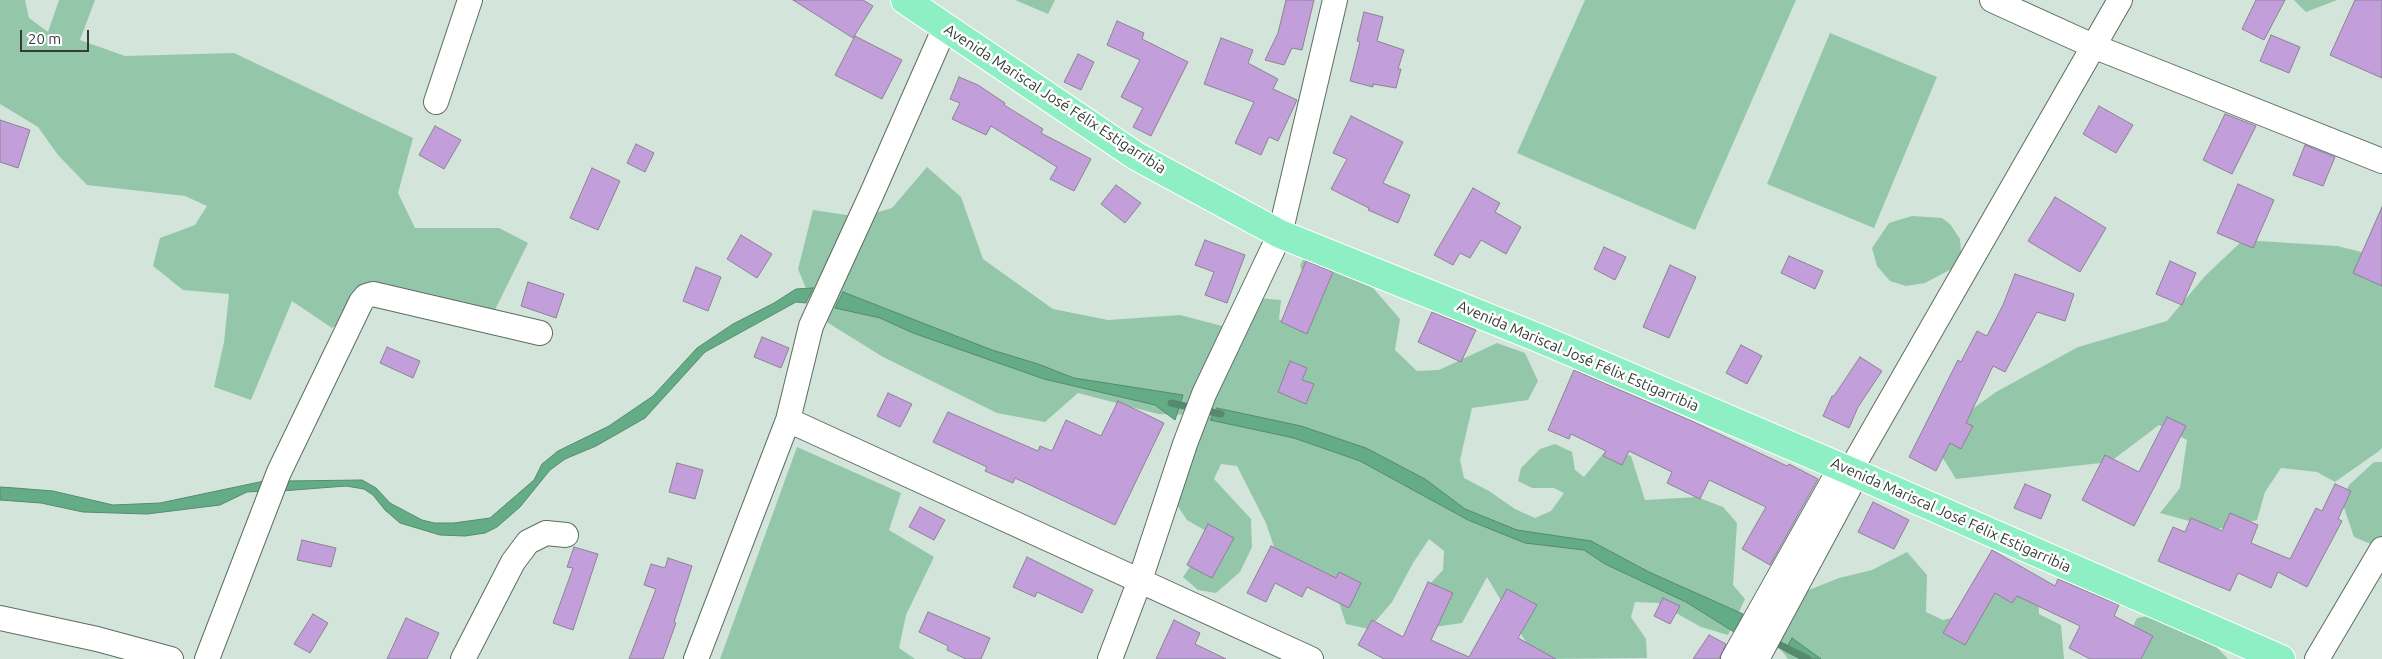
<!DOCTYPE html>
<html>
<head>
<meta charset="utf-8">
<style>
	body { margin:0 }
	#map { position:relative; width:2382px; height:659px; overflow:hidden; background:#d3e5da; font-family:Ubuntu,sans-serif }
	canvas { display:block }
	.scale { position:absolute; left:20px; top:30px; width:69px; height:22px; box-sizing:border-box; border:2px solid #353c38; border-top:0; padding-left:6px; font-size:15px; line-height:18px; white-space:nowrap; color:#353c38; -webkit-text-stroke:4px #fff; paint-order:stroke }
</style>
</head>
<body>
<div id="map">
<canvas width="2382" height="659"></canvas>
<div class="scale">20 m</div>
</div>
<script>
const context = document.querySelector('canvas').getContext('2d');
context.lineJoin = 'round';
function paint(path, color) {
  context.fillStyle = color;
  context.fill(path, 'evenodd');
}
function toPath(rows) {
  const path = new Path2D();
  for (const r of rows) {
    path.moveTo(r[0], r[1]);
    for (let i = 2; i < r.length; i += 2) path.lineTo(r[i], r[i + 1]);
  }
  return path;
}
function strokePath(path, color, width, dash) {
  context.strokeStyle = color;
  context.lineWidth = width;
  context.lineCap = dash ? 'butt' : 'round';
  context.setLineDash(dash || []);
  context.stroke(path);
}
function write(font, color, halo, rows, align = 'center') {
  context.font = font + ' Ubuntu,sans-serif';
  context.lineWidth = 5;
  context.setLineDash([]);
  context.textBaseline = 'middle';
  context.strokeStyle = halo;
  context.fillStyle = color;
  for (const [text, x, y, turn = 0] of rows) {
    context.save();
    context.translate(x, y);
    context.rotate((+turn || 0) * Math.PI / 180);
    context.textAlign = isNaN(turn) ? turn : align;
    if (halo) context.strokeText(text, 0, 0);
    context.fillText(text, 0, 0);
    context.restore();
  }
}
paint(toPath([
	[0,0,25,0,29,18,48,32,59,0,95,0,80,40,125,56,234,53,413,138,398,193,415,228,499,228,528,243,488,324,370,302,332,328,292,301,251,400,214,387,224,342,229,294,183,290,153,266,160,238,195,225,207,206,185,196,87,185,58,155,38,127,0,104],
	[1015,0,1055,0,1048,14],
	[1585,0,1796,0,1695,230,1517,153],
	[2294,0,2337,0,2306,12],
	[1830,33,1937,77,1874,228,1767,184],
	[927,167,961,197,983,259,1053,309,1108,320,1180,315,1226,327,1193,415,1158,414,1078,393,1045,422,997,413,883,357,817,316,798,269,813,210,860,217,892,208],
	[1912,216,1942,218,1950,224,1960,239,1961,252,1959,265,1925,283,1906,286,1890,281,1877,266,1872,248,1889,223],
	[2243,240,2337,246,2382,257,2382,448,2379,451,2335,482,2317,472,2281,468,2265,492,2257,520,2218,529,2160,513,2180,488,2187,440,2159,425,2110,462,1956,479,1931,439,1996,392,2078,347,2167,321,2205,276],
	[1306,253,1373,288,1400,319,1395,350,1417,371,1439,370,1497,343,1525,353,1538,381,1528,400,1472,408,1460,460,1464,478,1489,491,1515,509,1535,518,1551,511,1564,493,1554,488,1532,488,1518,481,1521,468,1540,449,1555,444,1572,452,1575,470,1584,477,1607,449,1631,456,1645,500,1697,497,1723,507,1737,523,1733,585,1745,599,1728,635,1701,627,1658,603,1635,602,1631,617,1646,639,1647,658,1536,659,1487,577,1462,623,1434,627,1426,588,1443,570,1444,551,1429,539,1413,563,1392,602,1369,629,1346,624,1338,599,1276,553,1266,523,1237,466,1221,464,1214,479,1251,519,1252,547,1240,572,1216,593,1198,590,1183,577,1198,555,1206,531,1187,520,1169,493,1257,298,1281,300,1279,319,1290,326,1309,284,1300,266],
	[797,447,901,493,889,530,934,557,906,615,899,648,915,659,720,659],
	[2374,462,2382,462,2382,541,2373,545,2354,537,2342,502,2349,485],
	[1907,552,1927,575,1926,612,1943,620,1955,617,2010,584,2038,585,2039,614,2061,625,2064,659,1788,659,1771,637,1791,597,1839,578,1872,570],
	[2172,612,2208,638,2228,659,2116,659,2137,618]
]), '#94c7aa');
const water = toPath([
	[813,288,806,303,796,302,705,352,645,418,596,446,565,459,550,470,520,507,497,527,485,533,465,536,440,535,400,523,385,510,373,495,364,489,346,486,281,491,286,481,362,480,376,488,390,503,422,520,434,523,454,523,490,518,534,480,542,464,558,451,609,426,653,396,697,348,733,324,774,303,796,289,813,288],
	[843,292,992,350,1038,364,1074,378,1183,395,1175,420,1155,405,1044,379,913,333,880,318,835,308,843,292],
	[1217,408,1301,426,1366,448,1425,479,1465,509,1517,530,1591,541,1649,572,1743,614,1734,632,1686,602,1605,564,1584,550,1525,543,1468,520,1360,461,1294,438,1210,420,1217,408],
	[269,480,264,491,247,492,220,505,147,514,83,512,41,503,0,500,0,487,15,488,53,491,113,505,160,503,269,480],
	[1792,638,1821,659,1800,659,1785,651,1792,638]
]);
paint(water, '#64ac86');
strokePath(water, '#568a6f', 1);
strokePath(toPath([
	[1171,403,1221,414],
	[1770,640,1808,659]
]), '#568a6f', 7);
const building = toPath([
	[793,0,863,0,873,6,853,38,793,0],
	[1286,0,1314,0,1302,50,1292,48,1284,65,1265,60,1278,33,1286,0],
	[2256,0,2285,0,2264,40,2242,29,2256,0],
	[2355,0,2382,0,2382,78,2330,55,2355,0],
	[1364,12,1383,17,1377,41,1404,50,1398,69,1401,69,1396,88,1373,84,1373,87,1350,81,1360,42,1357,41,1364,12],
	[1117,21,1144,33,1142,39,1188,62,1151,136,1133,127,1143,108,1121,97,1140,60,1107,45,1117,21],
	[2271,35,2300,47,2289,73,2260,61,2271,35],
	[855,36,902,60,882,99,835,75,855,36],
	[1221,38,1253,50,1248,63,1278,79,1273,89,1297,100,1278,141,1269,137,1261,155,1235,143,1254,102,1204,84,1221,38],
	[1078,54,1094,62,1081,90,1064,82,1078,54],
	[959,77,978,85,1005,103,1004,105,1043,129,1041,133,1091,159,1074,191,1050,179,1057,167,991,126,986,135,952,119,960,103,950,99,959,77],
	[2099,106,2133,125,2116,153,2083,134,2099,106],
	[2225,114,2256,126,2232,174,2203,160,2225,114],
	[1351,116,1403,142,1383,183,1410,195,1398,223,1368,210,1369,208,1331,189,1347,159,1333,153,1351,116],
	[0,120,30,130,18,168,0,162,0,120],
	[435,126,461,140,444,169,419,155,435,126],
	[636,144,654,153,645,172,627,163,636,144],
	[2305,145,2335,157,2323,186,2293,175,2305,145],
	[592,168,620,181,598,230,570,218,592,168],
	[2238,184,2274,200,2253,248,2217,233,2238,184],
	[1116,185,1141,203,1125,223,1101,204,1116,185],
	[1473,188,1500,203,1495,212,1521,227,1506,254,1481,240,1470,258,1460,253,1453,265,1434,255,1473,188],
	[2055,197,2106,228,2080,272,2028,241,2055,197],
	[2382,207,2382,286,2353,273,2382,207],
	[741,235,772,254,757,278,727,259,741,235],
	[1205,240,1245,255,1227,303,1205,295,1214,272,1195,265,1205,240],
	[1604,247,1626,257,1615,280,1594,269,1604,247],
	[1789,256,1823,271,1815,289,1781,273,1789,256],
	[1306,261,1333,272,1307,334,1281,322,1306,261],
	[2170,261,2196,273,2182,305,2156,294,2170,261],
	[1670,265,1696,277,1669,338,1643,327,1670,265],
	[696,267,721,277,708,311,683,301,696,267],
	[2015,274,2074,294,2065,321,2037,312,2005,372,1993,366,1966,423,1973,426,1961,449,1950,443,1936,471,1909,457,1958,360,1961,362,1977,331,1987,336,2003,305,2015,274],
	[528,282,564,294,556,318,521,306,528,282],
	[1432,312,1476,330,1461,362,1418,342,1432,312],
	[762,337,789,348,781,368,754,357,762,337],
	[1741,345,1762,356,1747,384,1726,373,1741,345],
	[387,347,420,361,413,378,380,363,387,347],
	[1860,357,1882,371,1858,407,1849,428,1823,416,1832,396,1834,396,1860,357],
	[1290,361,1307,368,1302,380,1314,384,1306,404,1278,392,1290,361],
	[1574,370,1694,422,1787,466,1789,464,1818,479,1770,565,1742,549,1766,507,1709,480,1700,499,1667,483,1672,472,1629,451,1622,465,1603,456,1606,451,1571,434,1569,439,1548,430,1574,370],
	[888,393,912,404,900,427,877,416,888,393],
	[1118,401,1164,423,1115,525,1015,478,1013,483,985,471,987,467,933,442,948,412,1038,451,1040,446,1052,451,1066,420,1101,436,1118,401],
	[2167,417,2186,426,2134,526,2082,500,2105,455,2139,472,2167,417],
	[677,463,703,470,695,499,669,492,677,463],
	[2025,484,2051,495,2041,519,2014,508,2025,484],
	[2335,484,2351,491,2338,519,2342,521,2307,587,2278,572,2271,588,2238,573,2230,591,2158,561,2173,527,2185,532,2191,518,2222,531,2230,513,2258,525,2251,543,2290,559,2316,508,2322,511,2335,484],
	[1873,502,1909,520,1894,549,1858,532,1873,502],
	[920,507,945,520,934,540,909,527,920,507],
	[1208,524,1234,538,1212,578,1187,565,1208,524],
	[302,540,336,548,331,567,297,560,302,540],
	[1271,546,1336,578,1339,572,1361,583,1349,608,1307,587,1302,597,1275,583,1266,602,1247,593,1271,546],
	[574,547,598,554,573,630,553,623,573,568,567,567,574,547],
	[1992,550,2055,586,2058,579,2119,605,2114,616,2153,636,2141,659,2090,659,2069,648,2080,626,2017,596,2012,603,1995,593,1965,645,1943,633,1992,550],
	[1027,557,1093,590,1082,613,1037,592,1035,597,1013,587,1027,557],
	[668,558,692,566,674,622,676,623,663,659,629,659,656,589,644,585,651,564,665,568,668,558],
	[1428,582,1453,593,1431,640,1469,657,1507,589,1537,605,1518,638,1556,659,1384,659,1358,645,1372,620,1403,637,1428,582],
	[1663,598,1680,606,1670,624,1654,616,1663,598],
	[928,612,990,638,981,659,966,659,947,650,948,646,919,632,928,612],
	[313,614,328,623,310,653,294,644,313,614],
	[406,618,439,633,427,659,387,659,406,618],
	[1174,620,1200,633,1195,644,1226,659,1156,659,1174,620],
	[1709,635,1726,644,1719,659,1693,659,1709,635]
]);
paint(building, '#c29eda');
strokePath(building, '#8c8392', 1);
const minor = toPath([
	[1992,0,2093,46,2382,161],
	[436,102,470,0],
	[788,420,1311,659],
	[0,618,97,639,171,659],
	[207,659,279,472,361,302,366,296,373,294,540,333],
	[463,659,513,562,528,542,546,533,566,535],
	[696,659,788,420,811,326,873,191,945,27],
	[1110,659,1140,580,1185,444,1204,394,1280,234,1335,0],
	[1733,659,1833,481,1850,471],
	[1757,659,1849,488,1850,471,2120,0],
	[2317,659,2382,549]
]);
const major = toPath([
	[905,0,1136,156,1280,234,1541,339,1850,471,2281,659]
]);
strokePath(minor, '#5c6d63', 26);
strokePath(major, '#fff', 30);
strokePath(minor, '#fff', 24);
strokePath(major, '#8fefc4', 28);
write('15px', '#353c38', '#fff', [
	["Avenida Mariscal José Félix Estigarribia",1055,99,33],
	["Avenida Mariscal José Félix Estigarribia",1578,356,23],
	["Avenida Mariscal José Félix Estigarribia",1951,515,24]
]);
</script>
</body>
</html>
